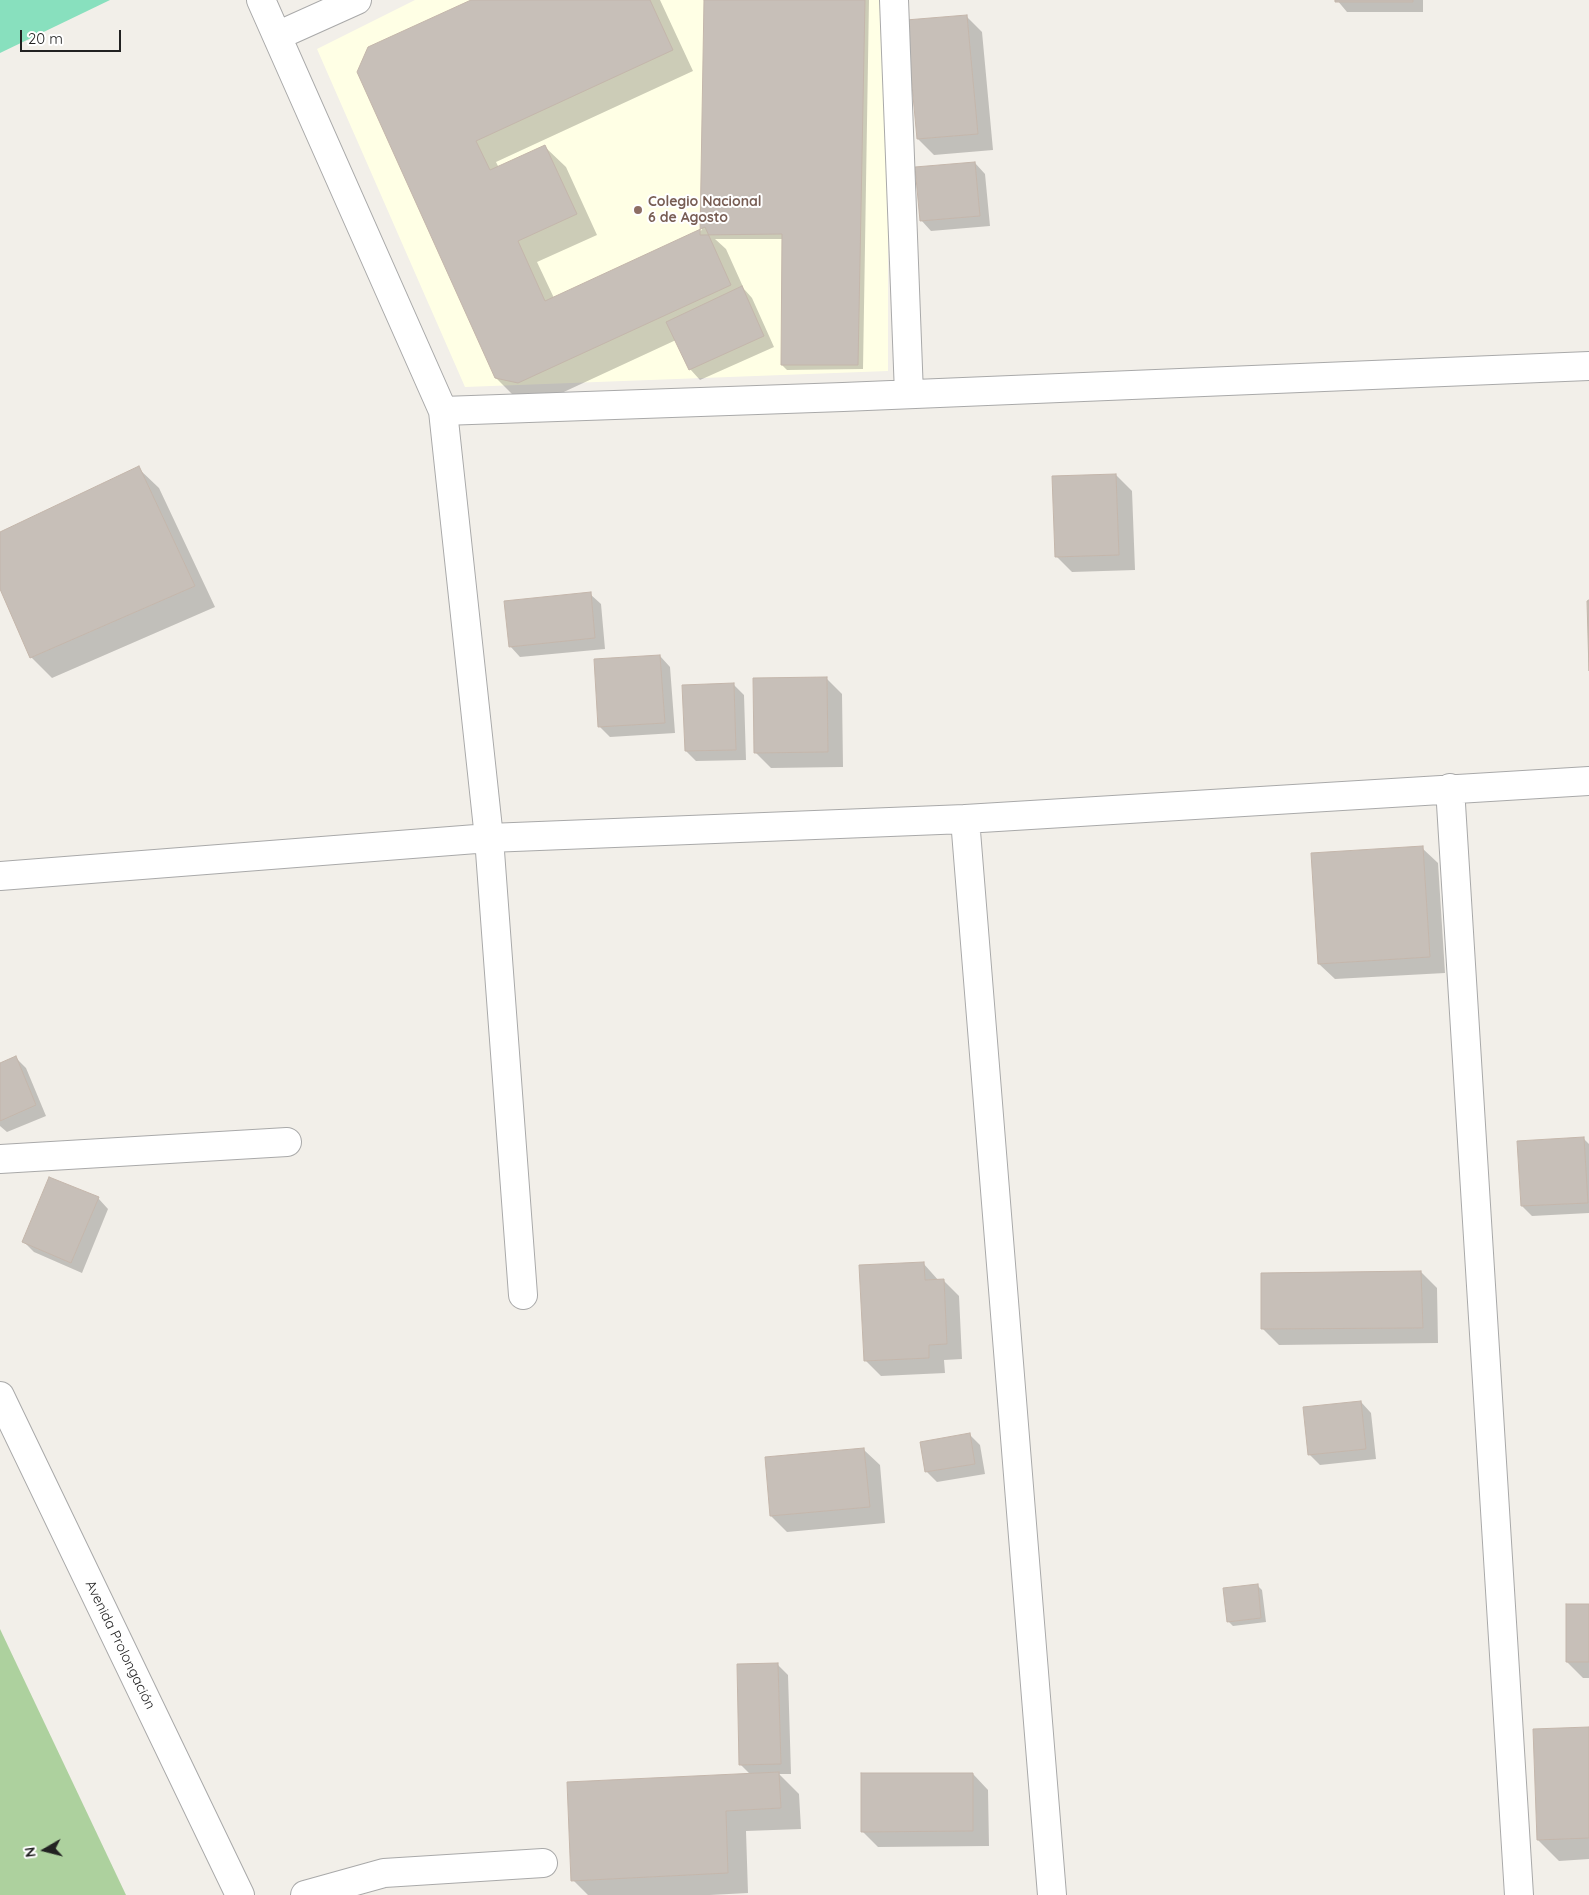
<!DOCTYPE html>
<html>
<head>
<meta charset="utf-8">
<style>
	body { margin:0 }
	#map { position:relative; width:1589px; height:1895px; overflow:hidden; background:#f2efe9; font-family:Quicksand,sans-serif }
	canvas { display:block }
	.north { position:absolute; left:20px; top:1825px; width:50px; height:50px; -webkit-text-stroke:4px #fff; paint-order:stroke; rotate:262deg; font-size:14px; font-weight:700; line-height:20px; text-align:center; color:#222 }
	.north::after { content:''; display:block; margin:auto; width:18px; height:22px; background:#222; clip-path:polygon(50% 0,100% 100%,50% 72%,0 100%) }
	.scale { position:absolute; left:20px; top:30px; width:101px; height:22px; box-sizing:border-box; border:2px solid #222; border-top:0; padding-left:6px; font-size:15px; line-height:18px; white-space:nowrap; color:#222; -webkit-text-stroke:4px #fff; paint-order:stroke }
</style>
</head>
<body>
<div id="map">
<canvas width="1589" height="1895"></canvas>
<div class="north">N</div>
<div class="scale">20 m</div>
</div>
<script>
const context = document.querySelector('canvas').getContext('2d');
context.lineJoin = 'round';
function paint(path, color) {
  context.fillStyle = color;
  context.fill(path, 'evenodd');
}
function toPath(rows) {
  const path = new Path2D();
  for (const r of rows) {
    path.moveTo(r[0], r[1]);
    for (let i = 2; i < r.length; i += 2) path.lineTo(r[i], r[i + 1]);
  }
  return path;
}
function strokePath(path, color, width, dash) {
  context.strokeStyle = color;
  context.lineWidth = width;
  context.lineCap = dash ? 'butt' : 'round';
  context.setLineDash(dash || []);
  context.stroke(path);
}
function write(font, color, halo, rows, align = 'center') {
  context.font = font + ' Quicksand,sans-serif';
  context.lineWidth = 4;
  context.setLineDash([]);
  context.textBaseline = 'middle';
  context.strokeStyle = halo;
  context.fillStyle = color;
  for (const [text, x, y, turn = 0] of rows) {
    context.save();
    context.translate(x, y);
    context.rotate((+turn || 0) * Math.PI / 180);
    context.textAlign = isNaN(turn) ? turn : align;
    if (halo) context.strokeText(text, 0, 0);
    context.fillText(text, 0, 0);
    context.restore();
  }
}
paint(toPath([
	[415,0,888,0,888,371,465,387,317,49]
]), '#ffffe5');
paint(toPath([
	[0,1629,126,1895,0,1895]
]), '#add19e');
paint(toPath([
	[0,0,110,0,0,53]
]), '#88e0be');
paint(toPath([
	[474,0,660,0,693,71,496,162,499,168,545,147,566,167,597,235,537,262,554,298,702,230,705,0,869,0,863,369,787,370,782,365,783,239,715,239,726,249,744,289,752,298,774,347,700,380,690,369,676,340,540,403,517,399,496,378,359,72],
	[1337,0,1423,0,1423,12,1347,12],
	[966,16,982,32,993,150,934,155,918,139,907,21],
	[975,163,985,174,990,226,931,231,921,220],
	[138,468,159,488,215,607,52,678,31,657,0,586,0,534],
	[1116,475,1132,491,1135,570,1072,572,1056,556],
	[590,594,601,604,605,649,520,657,510,646],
	[660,656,670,667,675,733,610,737,600,727],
	[826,678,842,694,843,767,771,768,755,752],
	[733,684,744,695,746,760,696,761,686,751],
	[1422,848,1438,863,1445,973,1335,979,1319,964],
	[16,1058,26,1068,46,1116,7,1132,0,1126,0,1064],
	[1584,1139,1589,1144,1589,1213,1532,1216,1522,1206],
	[98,1198,108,1209,82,1273,34,1252,24,1242],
	[923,1263,939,1281,943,1280,959,1296,962,1359,944,1360,945,1373,881,1376,865,1360],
	[1421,1272,1437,1288,1438,1343,1279,1345,1263,1329],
	[1361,1402,1371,1413,1376,1459,1320,1465,1309,1454],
	[970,1435,980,1445,985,1474,937,1482,926,1471],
	[864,1450,880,1465,885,1523,787,1532,771,1516],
	[1257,1585,1262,1590,1266,1622,1233,1626,1228,1621],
	[1589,1605,1589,1678,1583,1678,1567,1662],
	[778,1665,788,1675,791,1774,779,1774,799,1794,801,1829,746,1831,748,1893,710,1895,588,1895,573,1880,751,1775,740,1764],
	[1589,1728,1589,1859,1559,1861,1538,1840],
	[973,1774,988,1790,989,1846,878,1847,862,1831]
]), '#0003');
const building = toPath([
	[471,0,650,0,673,50,476,141,490,170,545,145,577,214,518,241,545,301,705,227,731,285,518,383,495,378,357,72,368,47,471,0],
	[704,0,865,0,858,365,781,365,782,234,700,235,704,0],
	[1335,0,1413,0,1413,2,1335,2,1335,0],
	[967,15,978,134,917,139,906,20,967,15],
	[975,162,980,216,920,221,915,167,975,162],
	[742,286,764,336,689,370,666,322,742,286],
	[139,466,195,586,30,658,0,589,0,532,139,466],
	[1116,474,1119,555,1055,557,1052,476,1116,474],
	[591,592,595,638,509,647,504,601,591,592],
	[1589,600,1589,671,1587,601,1589,600],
	[660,655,665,723,598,727,594,659,660,655],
	[827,677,828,752,754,753,753,678,827,677],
	[734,683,736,750,685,751,682,685,734,683],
	[1423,846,1430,957,1318,964,1311,853,1423,846],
	[16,1056,36,1105,0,1121,0,1063,16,1056],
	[1584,1137,1588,1203,1521,1206,1517,1141,1584,1137],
	[49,1177,99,1197,71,1263,22,1242,49,1177],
	[924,1262,925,1280,944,1279,947,1344,929,1345,929,1358,864,1361,859,1265,924,1262],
	[1421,1271,1423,1328,1261,1329,1261,1273,1421,1271],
	[1361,1401,1366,1449,1308,1455,1303,1407,1361,1401],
	[970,1433,975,1464,925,1472,920,1442,970,1433],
	[864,1448,870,1507,770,1516,765,1457,864,1448],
	[1258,1584,1261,1618,1227,1622,1223,1588,1258,1584],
	[1566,1604,1589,1604,1589,1662,1566,1662,1566,1604],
	[778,1663,781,1764,739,1765,737,1664,778,1663],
	[1589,1727,1589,1838,1537,1840,1533,1729,1589,1727],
	[779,1772,781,1808,726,1811,728,1873,571,1881,567,1782,779,1772],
	[861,1773,973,1773,973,1831,861,1832,861,1773]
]);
paint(building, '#c7bfb8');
strokePath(building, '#c4b6ab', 1);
const minor = toPath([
	[261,0,443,411,489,838,523,1295],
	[894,0,909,394],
	[277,36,357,0],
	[443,411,843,397,1589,366],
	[1450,788,1519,1895],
	[965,819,1052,1895],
	[0,876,489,838,965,819,1589,781],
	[0,1159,287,1142],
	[305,1895,384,1873,543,1863]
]);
const tertiary = toPath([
	[0,1396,240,1895]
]);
strokePath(minor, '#a9a9a9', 30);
strokePath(tertiary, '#a9a9a9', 30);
strokePath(minor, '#fff', 28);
strokePath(tertiary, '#fff', 28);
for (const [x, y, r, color] of [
	[638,210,5,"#8d6e63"]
]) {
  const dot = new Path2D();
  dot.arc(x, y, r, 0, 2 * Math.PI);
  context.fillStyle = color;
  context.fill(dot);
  strokePath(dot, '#fff', 2);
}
write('bold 14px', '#785e54', '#fff', [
	["Colegio Nacional",648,202],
	["6 de Agosto",648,218]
], 'left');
write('14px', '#222', '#fff', [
	["Avenida Prolongación",120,1645,64]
]);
</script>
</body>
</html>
